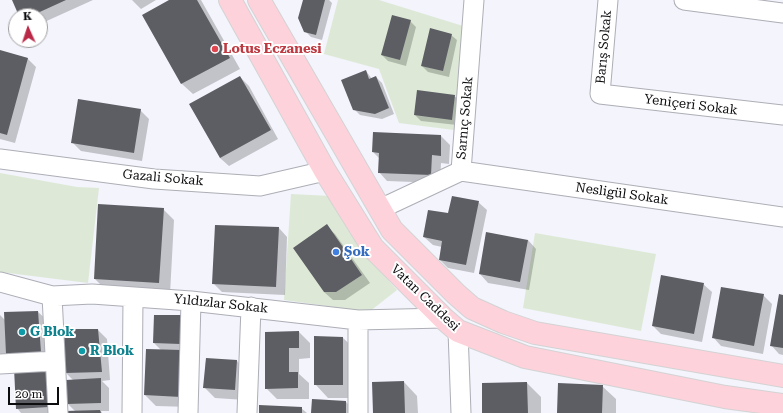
<!DOCTYPE html>
<html>
<head>
<meta charset="utf-8">
<style>
	body { margin:0 }
	#map { position:relative; width:783px; height:413px; overflow:hidden; background:#f3f4fc; font-family:"Roboto Serif",serif }
	canvas { display:block }
	.north { position:absolute; left:8px; top:8px; width:40px; height:40px; box-sizing:border-box; background:#fff; border:1px solid #9e9e9f; border-radius:50%; rotate:357deg; font-size:11px; font-weight:700; line-height:16px; text-align:center; color:#0d0d10 }
	.north::after { content:''; display:block; margin:auto; width:14px; height:18px; background:#ba2847; clip-path:polygon(50% 0,100% 100%,50% 72%,0 100%) }
	.scale { position:absolute; left:8px; top:387px; width:51px; height:18px; box-sizing:border-box; border:2px solid #0d0d10; border-top:0; padding-left:5px; font-size:12px; line-height:14px; white-space:nowrap; color:#0d0d10; -webkit-text-stroke:3px #fff; paint-order:stroke }
</style>
</head>
<body>
<div id="map">
<canvas width="783" height="413"></canvas>
<div class="north">K</div>
<div class="scale">20 m</div>
</div>
<script>
const context = document.querySelector('canvas').getContext('2d');
context.lineJoin = 'round';
function paint(path, color) {
  context.fillStyle = color;
  context.fill(path, 'evenodd');
}
function toPath(rows) {
  const path = new Path2D();
  for (const r of rows) {
    path.moveTo(r[0], r[1]);
    for (let i = 2; i < r.length; i += 2) path.lineTo(r[i], r[i + 1]);
  }
  return path;
}
function strokePath(path, color, width, dash) {
  context.strokeStyle = color;
  context.lineWidth = width;
  context.lineCap = dash ? 'butt' : 'round';
  context.setLineDash(dash || []);
  context.stroke(path);
}
function write(font, color, halo, rows, align = 'center') {
  context.font = font + ' "Roboto Serif",serif';
  context.lineWidth = 4;
  context.setLineDash([]);
  context.textBaseline = 'middle';
  context.strokeStyle = halo;
  context.fillStyle = color;
  for (const [text, x, y, turn = 0] of rows) {
    context.save();
    context.translate(x, y);
    context.rotate((+turn || 0) * Math.PI / 180);
    context.textAlign = isNaN(turn) ? turn : align;
    if (halo) context.strokeText(text, 0, 0);
    context.fillText(text, 0, 0);
    context.restore();
  }
}
paint(toPath([
	[338,0,379,0,463,26,454,130,399,123,379,69,324,54],
	[0,173,77,187,99,188,88,283,0,272],
	[291,194,331,196,364,253,397,290,369,312,284,300],
	[535,233,656,254,641,331,523,308]
]), '#dde9d6');
paint(toPath([
	[13,0,93,0,40,24,40,16,20,16],
	[132,0,156,0,141,9],
	[171,0,201,0,240,69,193,94,182,84,144,15],
	[304,0,329,0,332,3,322,40,311,37,305,31],
	[410,21,416,27,406,66,388,61,382,55],
	[451,35,457,40,449,77,428,72,422,66],
	[0,51,27,58,36,67,15,143,0,139],
	[366,71,372,79,376,77,382,83,394,114,382,119,360,115,354,109],
	[240,77,249,86,278,139,229,166,220,158],
	[454,96,460,101,457,125,421,121,415,115],
	[140,110,149,119,142,161,81,151,72,142],
	[441,136,450,145,449,164,441,163,440,183,387,181,379,172,379,158,373,152],
	[478,202,487,210,474,273,448,268,440,260,442,247,433,245,424,237,449,215],
	[163,209,174,220,170,294,106,290,95,279],
	[326,226,335,234,370,283,345,300,333,300,324,292],
	[279,228,287,237,285,295,222,292,213,283],
	[528,240,536,249,529,290,488,283,480,274],
	[703,284,712,292,702,342,661,334,653,326],
	[763,295,772,304,763,354,721,346,713,337],
	[783,296,783,355,779,354,771,345],
	[38,312,47,320,49,361,15,362,5,353,5,359,0,359,0,315,5,320,5,313],
	[180,316,191,327,191,407,156,406,145,395,162,351,154,343],
	[98,330,107,339,110,380,102,381,109,388,109,411,101,411,102,413,66,413,75,411,68,404,67,381,74,381,66,373],
	[299,332,310,343,310,358,299,359,299,374,309,383,309,399,277,399,266,388,266,333],
	[315,337,343,338,357,351,356,398,328,398,315,384],
	[206,359,237,361,248,372,245,400,215,398,204,387],
	[15,369,57,413,21,413,17,408],
	[404,382,417,396,418,413,374,413],
	[527,383,541,397,541,413,483,413],
	[602,386,616,399,616,413,558,413],
	[346,402,357,413,312,413],
	[301,408,307,413,260,413]
]), '#0003');
paint(toPath([
	[12,0,66,0,31,16,19,16],
	[169,0,197,0,230,58,181,84,142,15],
	[303,0,325,0,316,35,304,32,298,18],
	[392,15,411,20,400,60,381,55],
	[430,28,452,34,443,71,421,66],
	[0,50,28,58,7,135,0,133],
	[366,70,369,79,376,76,389,108,375,114,353,110,341,80],
	[240,76,271,130,220,158,189,104],
	[417,90,455,95,452,120,414,115],
	[78,99,141,109,134,153,71,143],
	[373,132,441,135,441,156,432,155,431,175,378,173,379,153,372,152],
	[452,196,479,201,466,265,439,260,442,241,423,237,428,210,448,213],
	[98,204,164,208,159,283,94,279],
	[327,224,362,275,336,292,324,292,293,248],
	[215,225,279,227,276,287,212,284],
	[486,232,528,240,520,282,479,274],
	[661,275,704,283,694,334,652,326],
	[721,287,764,294,754,346,712,338],
	[779,294,783,295,783,348,770,346],
	[38,311,41,352,6,354,4,312],
	[154,315,181,315,180,344,153,343],
	[63,329,98,329,102,372,65,373],
	[299,331,299,348,289,348,289,372,298,372,298,388,265,389,265,332],
	[314,336,343,337,343,385,314,385],
	[146,349,182,350,181,397,144,395],
	[206,358,237,360,235,390,203,388],
	[47,366,49,407,16,409,14,368],
	[101,378,101,403,67,404,66,380],
	[404,381,405,413,373,413,372,382],
	[527,382,528,413,482,413,482,383],
	[558,383,603,385,602,413,557,413],
	[312,399,346,401,346,413,311,413],
	[259,405,302,407,302,413,259,413],
	[100,410,101,413,65,413,65,411]
]), '#5d5d64');
const minor = toPath([
	[608,0,600,94,783,115],
	[684,0,783,13],
	[0,159,154,179,260,186,325,171],
	[461,171,783,217],
	[380,209,461,171,474,0],
	[0,282,52,296,92,294,191,301,358,320,443,318],
	[52,296,58,413],
	[458,331,461,413],
	[0,364,55,361],
	[132,413,133,297],
	[188,413,191,301],
	[247,413,251,307],
	[358,413,358,320]
]);
const major = toPath([
	[230,0,325,171,373,248,443,318,458,331,525,357,725,397,783,405],
	[259,0,392,230,456,294,472,308,503,322,535,333,783,376]
]);
strokePath(minor, '#adaeb6', 21);
strokePath(major, '#d3d3d4', 24);
strokePath(minor, '#fff', 19);
strokePath(major, '#fed2da', 22);
for (const [x, y, r, color] of [
	[215,49,4,"#e0444e"],
	[336,252,4,"#3f7fe0"],
	[22,332,4,"#0f9aa8"],
	[82,351,4,"#0f9aa8"]
]) {
  const dot = new Path2D();
  dot.arc(x, y, r, 0, 2 * Math.PI);
  context.fillStyle = color;
  context.fill(dot);
  strokePath(dot, '#fff', 1.5);
}
write('13px', '#0d0d10', '#fff', [
	["Barış Sokak",604,47,-85],
	["Yeniçeri Sokak",691,105,7],
	["Sarnıç Sokak",465,118,-85],
	["Gazali Sokak",163,178,5],
	["Nesligül Sokak",622,194,8],
	["Vatan Caddesi",425,298,44],
	["Yıldızlar Sokak",221,304,6]
]);
write('bold 13px', '#be3a42', '#fff', [
	["Lotus Eczanesi",223,49]
], 'left');
write('bold 13px', '#366cbe', '#fff', [
	["Şok",344,252]
], 'left');
write('bold 13px', '#0d838f', '#fff', [
	["G Blok",30,332],
	["R Blok",90,351]
], 'left');
</script>
</body>
</html>
